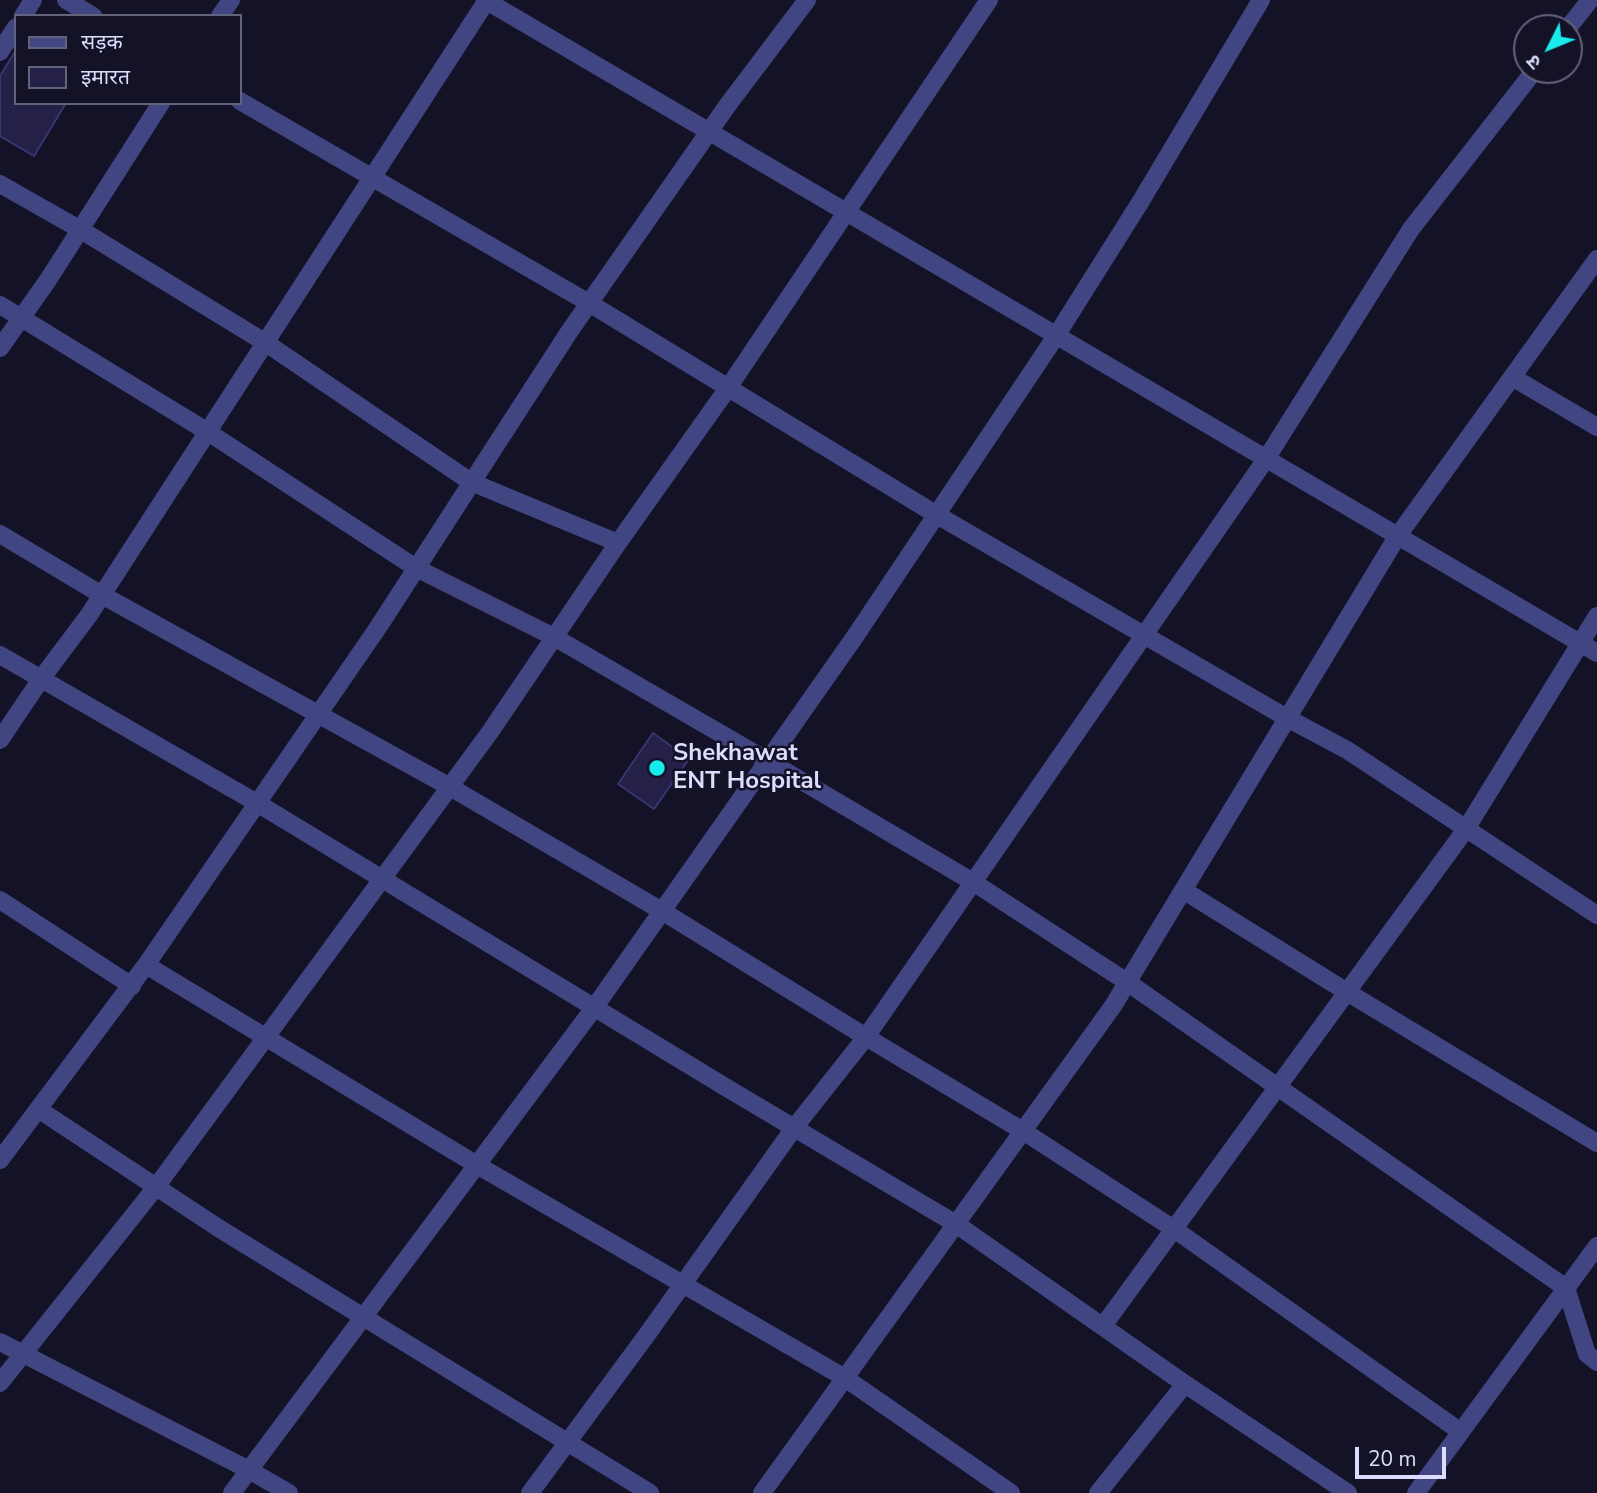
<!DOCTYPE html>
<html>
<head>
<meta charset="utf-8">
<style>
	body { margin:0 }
	#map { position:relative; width:1597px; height:1493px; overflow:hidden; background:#141227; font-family:"Nunito Sans","Noto Sans Devanagari",sans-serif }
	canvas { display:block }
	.legend { position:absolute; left:14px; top:14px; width:228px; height:91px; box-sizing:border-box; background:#141227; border:2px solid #64637c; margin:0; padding:9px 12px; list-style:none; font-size:21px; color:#dcdcfc }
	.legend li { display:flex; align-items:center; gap:14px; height:35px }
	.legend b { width:35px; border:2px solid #64637c }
	.north { position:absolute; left:1513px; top:14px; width:70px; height:70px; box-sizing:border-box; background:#141227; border:2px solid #64637c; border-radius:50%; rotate:227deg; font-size:19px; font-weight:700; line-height:28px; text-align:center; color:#dcdcfc }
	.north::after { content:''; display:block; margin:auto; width:24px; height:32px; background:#18eceb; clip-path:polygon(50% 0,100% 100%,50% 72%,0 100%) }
	.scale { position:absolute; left:1355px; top:1447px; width:91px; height:32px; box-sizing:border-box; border:4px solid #dcdcfc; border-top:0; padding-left:9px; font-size:21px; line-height:24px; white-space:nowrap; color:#dcdcfc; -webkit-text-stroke:5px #141227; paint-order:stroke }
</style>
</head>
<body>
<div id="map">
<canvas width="1597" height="1493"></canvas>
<ul class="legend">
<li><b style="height:9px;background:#414682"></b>सड़क</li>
<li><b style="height:19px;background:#242047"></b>इमारत</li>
</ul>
<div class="north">उ</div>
<div class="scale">20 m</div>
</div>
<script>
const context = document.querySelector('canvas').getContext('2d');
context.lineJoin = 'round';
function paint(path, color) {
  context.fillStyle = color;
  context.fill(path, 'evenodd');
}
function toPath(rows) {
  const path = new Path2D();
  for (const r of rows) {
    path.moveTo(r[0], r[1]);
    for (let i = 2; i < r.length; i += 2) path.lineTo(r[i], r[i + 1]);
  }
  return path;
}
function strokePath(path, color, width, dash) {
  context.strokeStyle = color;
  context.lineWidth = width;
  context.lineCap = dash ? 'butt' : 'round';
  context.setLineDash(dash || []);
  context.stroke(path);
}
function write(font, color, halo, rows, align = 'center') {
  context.font = font + ' "Nunito Sans",sans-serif';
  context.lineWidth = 5;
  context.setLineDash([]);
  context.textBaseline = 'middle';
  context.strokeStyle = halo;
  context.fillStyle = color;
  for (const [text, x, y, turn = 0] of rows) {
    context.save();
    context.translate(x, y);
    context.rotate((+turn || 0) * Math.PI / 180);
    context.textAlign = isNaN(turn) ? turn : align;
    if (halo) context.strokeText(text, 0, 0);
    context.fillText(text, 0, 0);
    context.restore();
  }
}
const building = toPath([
	[16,50,16,103,66,103,34,156,0,136,0,76,16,50],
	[653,733,689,759,654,809,618,784,653,733]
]);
paint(building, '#242047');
strokePath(building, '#3a3471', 2);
strokePath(toPath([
	[66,0,93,16],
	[485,0,1597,653],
	[23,16,33,0],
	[220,16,231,0],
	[1568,28,1590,0],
	[0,52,16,27],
	[240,101,589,303,937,515,1287,718,1347,750,1597,915],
	[0,184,81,230,266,343,471,482,618,543],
	[0,305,208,432,416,568,554,637,768,761,973,882,1127,982,1566,1288,1587,1354,1597,1362],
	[0,348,48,280,161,103],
	[1512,377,1597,427],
	[0,534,102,595,450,787,662,911,866,1037,1266,459,1411,229,1535,70],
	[0,655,257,803,732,1091,956,1224,1185,1384,1348,1493],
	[0,740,41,679,89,615,487,0],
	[1183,890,1347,992,1597,1143],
	[0,900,132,986],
	[146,965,477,1165,845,1378,1011,1493],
	[38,1109,220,1229,650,1493],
	[0,1160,146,965,379,626,569,332,727,106,807,0],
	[1103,1326,1466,829,1597,616],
	[0,1342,249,1470,289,1493],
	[0,1383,156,1187,490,732,618,543,728,388,989,0],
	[232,1493,594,1008,854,638,1056,336,1141,201,1261,0],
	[530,1493,646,1336,794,1128,866,1037,1023,1131,1174,1229,1461,1432],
	[762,1493,1113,1006,1397,537,1597,259],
	[1098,1493,1185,1384],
	[1416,1493,1597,1246]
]), '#414682', 18);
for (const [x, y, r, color] of [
	[657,768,9,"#18eceb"]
]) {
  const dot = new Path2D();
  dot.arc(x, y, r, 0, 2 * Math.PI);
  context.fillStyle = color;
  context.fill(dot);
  strokePath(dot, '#141227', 2.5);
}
write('bold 24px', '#dcdcfc', '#141227', [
	["Shekhawat",673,754],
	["ENT Hospital",673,782]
], 'left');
</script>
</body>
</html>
